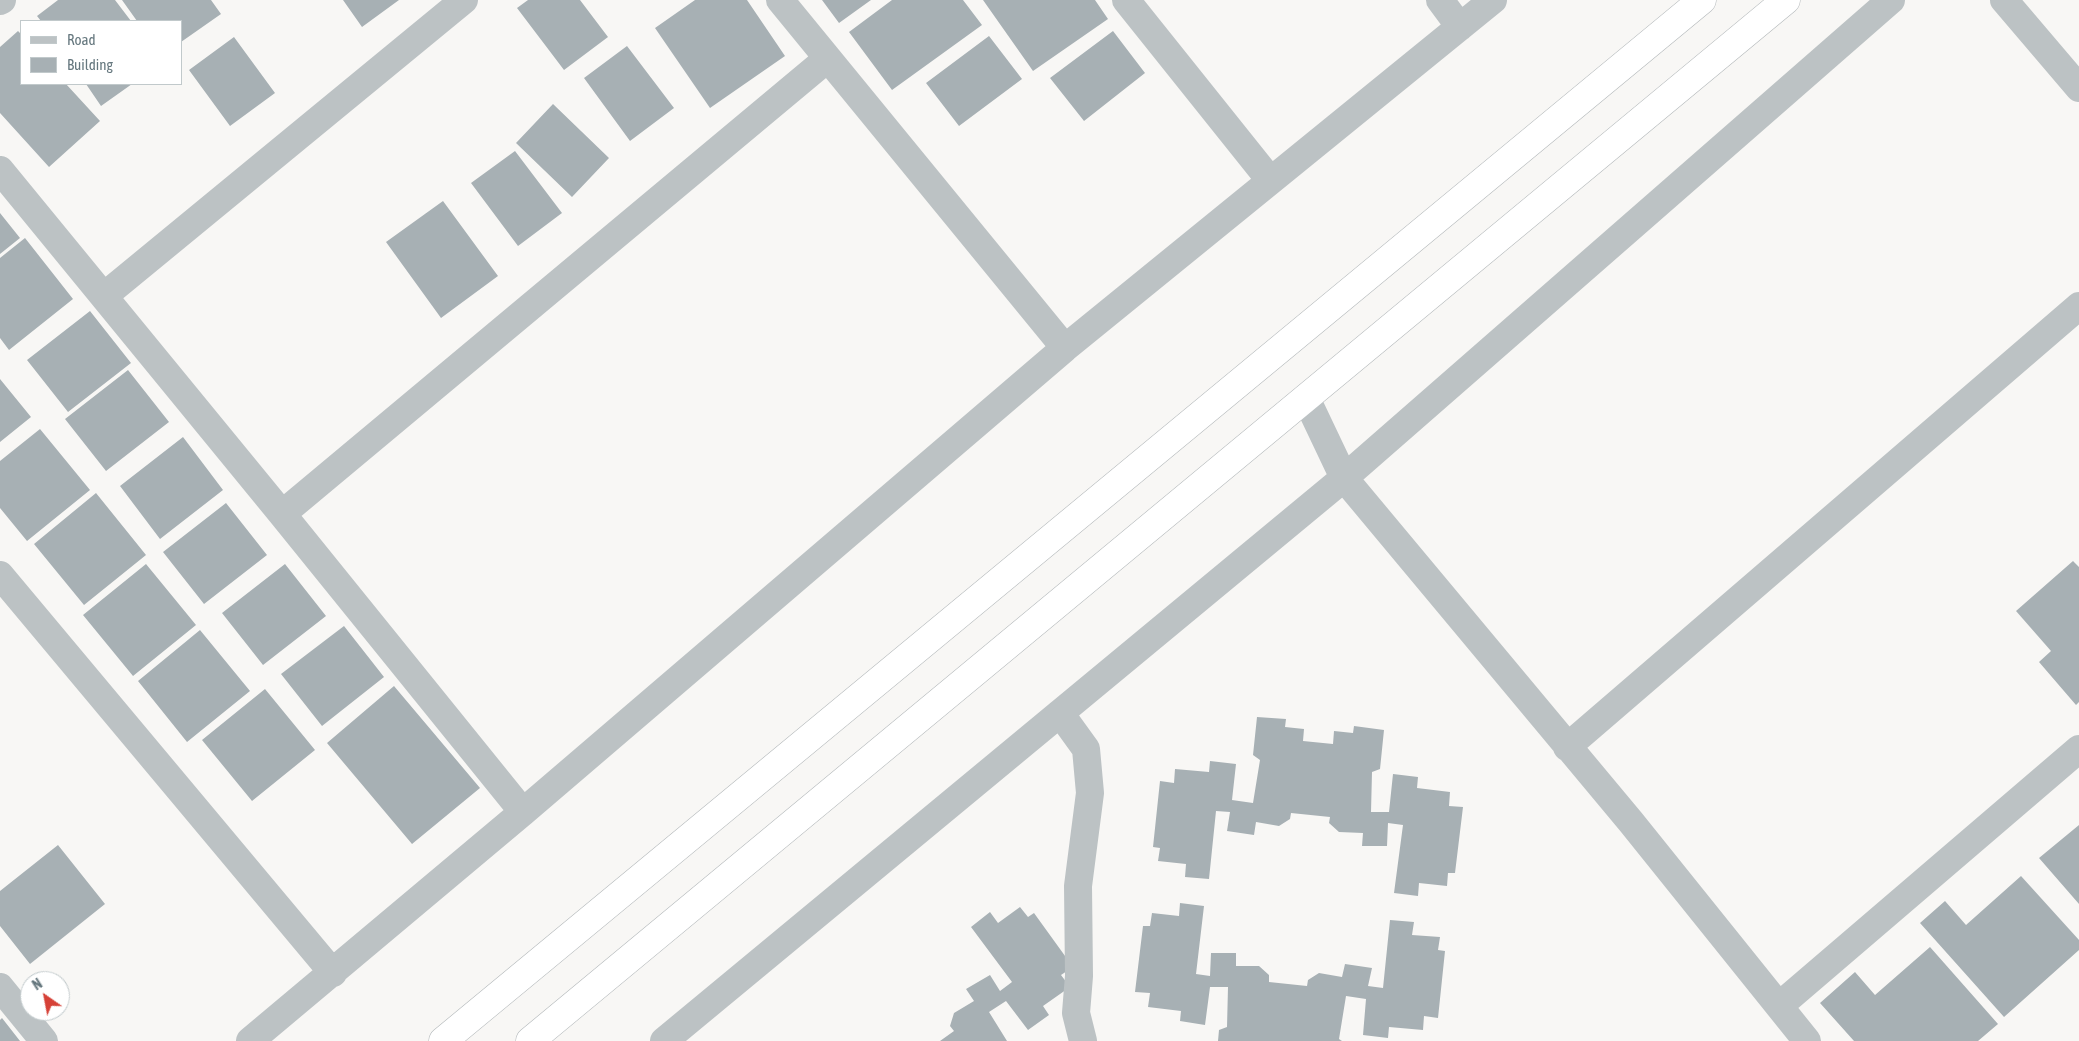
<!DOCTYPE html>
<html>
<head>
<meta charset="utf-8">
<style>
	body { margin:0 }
	#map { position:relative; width:2079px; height:1041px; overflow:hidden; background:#f8f7f5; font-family:"Asap Condensed",sans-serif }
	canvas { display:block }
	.legend { position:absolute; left:20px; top:20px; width:162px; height:65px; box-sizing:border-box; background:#fff; border:1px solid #c1c9cb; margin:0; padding:6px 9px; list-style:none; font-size:15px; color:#65777e }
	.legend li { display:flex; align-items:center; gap:10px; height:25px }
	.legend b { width:25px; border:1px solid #c1c9cb }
	.north { position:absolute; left:20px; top:971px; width:50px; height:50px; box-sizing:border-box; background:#fff; border:1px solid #c1c9cb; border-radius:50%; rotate:327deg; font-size:14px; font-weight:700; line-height:20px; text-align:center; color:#65777e }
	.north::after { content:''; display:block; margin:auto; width:18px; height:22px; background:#d64137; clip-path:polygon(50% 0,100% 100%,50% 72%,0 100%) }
</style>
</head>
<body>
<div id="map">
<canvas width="2079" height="1041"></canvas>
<ul class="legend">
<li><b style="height:6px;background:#bcc2c4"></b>Road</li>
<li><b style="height:14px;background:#a7b0b4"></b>Building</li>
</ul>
<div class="north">N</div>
</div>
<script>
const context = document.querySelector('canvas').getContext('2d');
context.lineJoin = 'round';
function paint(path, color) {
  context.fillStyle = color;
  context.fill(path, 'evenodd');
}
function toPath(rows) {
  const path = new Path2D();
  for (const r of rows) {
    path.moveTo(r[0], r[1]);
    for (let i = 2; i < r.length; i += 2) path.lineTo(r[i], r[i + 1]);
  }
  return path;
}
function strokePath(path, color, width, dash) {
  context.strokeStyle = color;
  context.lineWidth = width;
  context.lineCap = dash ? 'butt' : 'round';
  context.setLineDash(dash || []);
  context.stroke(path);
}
paint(toPath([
	[58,0,115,0,131,21,41,21,37,16],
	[122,0,211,0,221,14,181,42,181,21,137,21],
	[343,0,399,0,362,27],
	[528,0,580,0,608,37,564,70,517,8],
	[695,0,747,0,785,56,710,108,655,28],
	[822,0,871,0,839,23],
	[892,0,963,0,982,25,892,90,849,32],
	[983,0,1095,0,1108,19,1033,71],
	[18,31,21,34,21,84,66,84,100,121,49,167,0,113,0,47],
	[1113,31,1145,73,1084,121,1050,78],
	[989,36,1022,79,959,126,926,83],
	[234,37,275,93,230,126,189,70],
	[627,46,674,108,630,141,584,78],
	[86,84,132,84,101,106],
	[553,104,609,158,572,197,516,143],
	[515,151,562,213,518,246,471,183],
	[443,201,498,276,441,318,386,242],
	[0,213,20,238,0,254],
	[25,238,73,299,9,350,0,338,0,258],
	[90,311,131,363,68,412,27,360],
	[128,370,169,422,106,471,65,419],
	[0,379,31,417,0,442],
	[40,429,90,490,27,541,0,508,0,461],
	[183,437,223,490,160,539,120,486],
	[96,493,146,555,84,605,34,544],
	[226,503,267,555,204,604,163,552],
	[2073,561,2079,567,2079,702,2076,705,2039,662,2051,651,2016,611],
	[146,564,196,625,133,676,83,615],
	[285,564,326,616,263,665,222,613],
	[344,626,384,677,322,726,281,674],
	[200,630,250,691,187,742,138,681],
	[394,686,480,788,412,844,327,743],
	[265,689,315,750,252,801,202,740],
	[1257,717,1286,719,1285,727,1304,729,1303,741,1333,744,1334,731,1353,733,1354,726,1384,730,1380,769,1372,772,1371,812,1389,812,1393,774,1418,777,1417,788,1450,792,1449,806,1463,807,1455,873,1448,873,1447,886,1419,883,1418,896,1394,893,1403,825,1388,823,1387,846,1362,846,1363,833,1339,832,1329,823,1330,817,1291,813,1290,819,1279,826,1256,822,1254,835,1227,831,1230,812,1216,811,1209,879,1185,877,1186,864,1158,861,1160,848,1153,847,1160,781,1174,783,1175,769,1209,772,1210,761,1236,764,1232,800,1253,803,1260,760,1253,755],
	[2079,825,2079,904,2039,858],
	[58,845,105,904,30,964,0,926,0,891],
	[2021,876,2079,940,2079,950,2004,1017,1920,923,1945,901,1966,925],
	[1180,903,1204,906,1196,974,1210,976,1211,953,1236,953,1236,966,1259,966,1269,975,1269,982,1307,986,1308,980,1319,973,1342,977,1345,964,1372,968,1368,986,1383,988,1390,920,1414,922,1412,935,1440,937,1438,950,1445,951,1438,1018,1424,1016,1423,1030,1389,1027,1388,1038,1363,1035,1366,999,1346,996,1339,1039,1342,1041,1218,1041,1219,1030,1227,1027,1228,987,1210,987,1205,1025,1180,1021,1181,1011,1148,1007,1150,993,1135,992,1143,926,1150,926,1152,913,1179,916],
	[1020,907,1028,917,1034,913,1073,967,1061,975,1070,987,1043,1006,1049,1015,1028,1030,1006,1001,989,1012,1007,1041,940,1041,954,1031,950,1026,954,1013,974,1001,966,989,990,975,1000,991,1012,982,971,927,990,912,998,923],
	[1930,947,1998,1024,1978,1041,1854,1041,1820,1003,1855,972,1875,995],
	[2,1018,20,1041,0,1041,0,1020]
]), '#a7b0b4');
const highway = toPath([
	[443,1041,1702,0],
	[530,1041,1786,0]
]);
strokePath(highway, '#b2b7b9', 29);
strokePath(toPath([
	[780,0,1065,348],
	[1126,0,1270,180],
	[1440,0,1460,27],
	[2004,0,2079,88],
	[0,1,2,0],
	[0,170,282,514,523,812],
	[104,296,464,0],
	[1306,398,1344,478,1631,822,1807,1041],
	[282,514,827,59],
	[0,575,333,973],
	[1060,713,1086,749,1090,793,1078,886,1079,976,1076,1013,1083,1041],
	[1567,747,2079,306],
	[0,987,44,1041],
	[1779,1006,2079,749],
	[250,1041,523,812,1065,348,1493,0],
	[664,1041,1344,478,1891,0]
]), '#bcc2c4', 28);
strokePath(highway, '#fff', 28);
</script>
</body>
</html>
